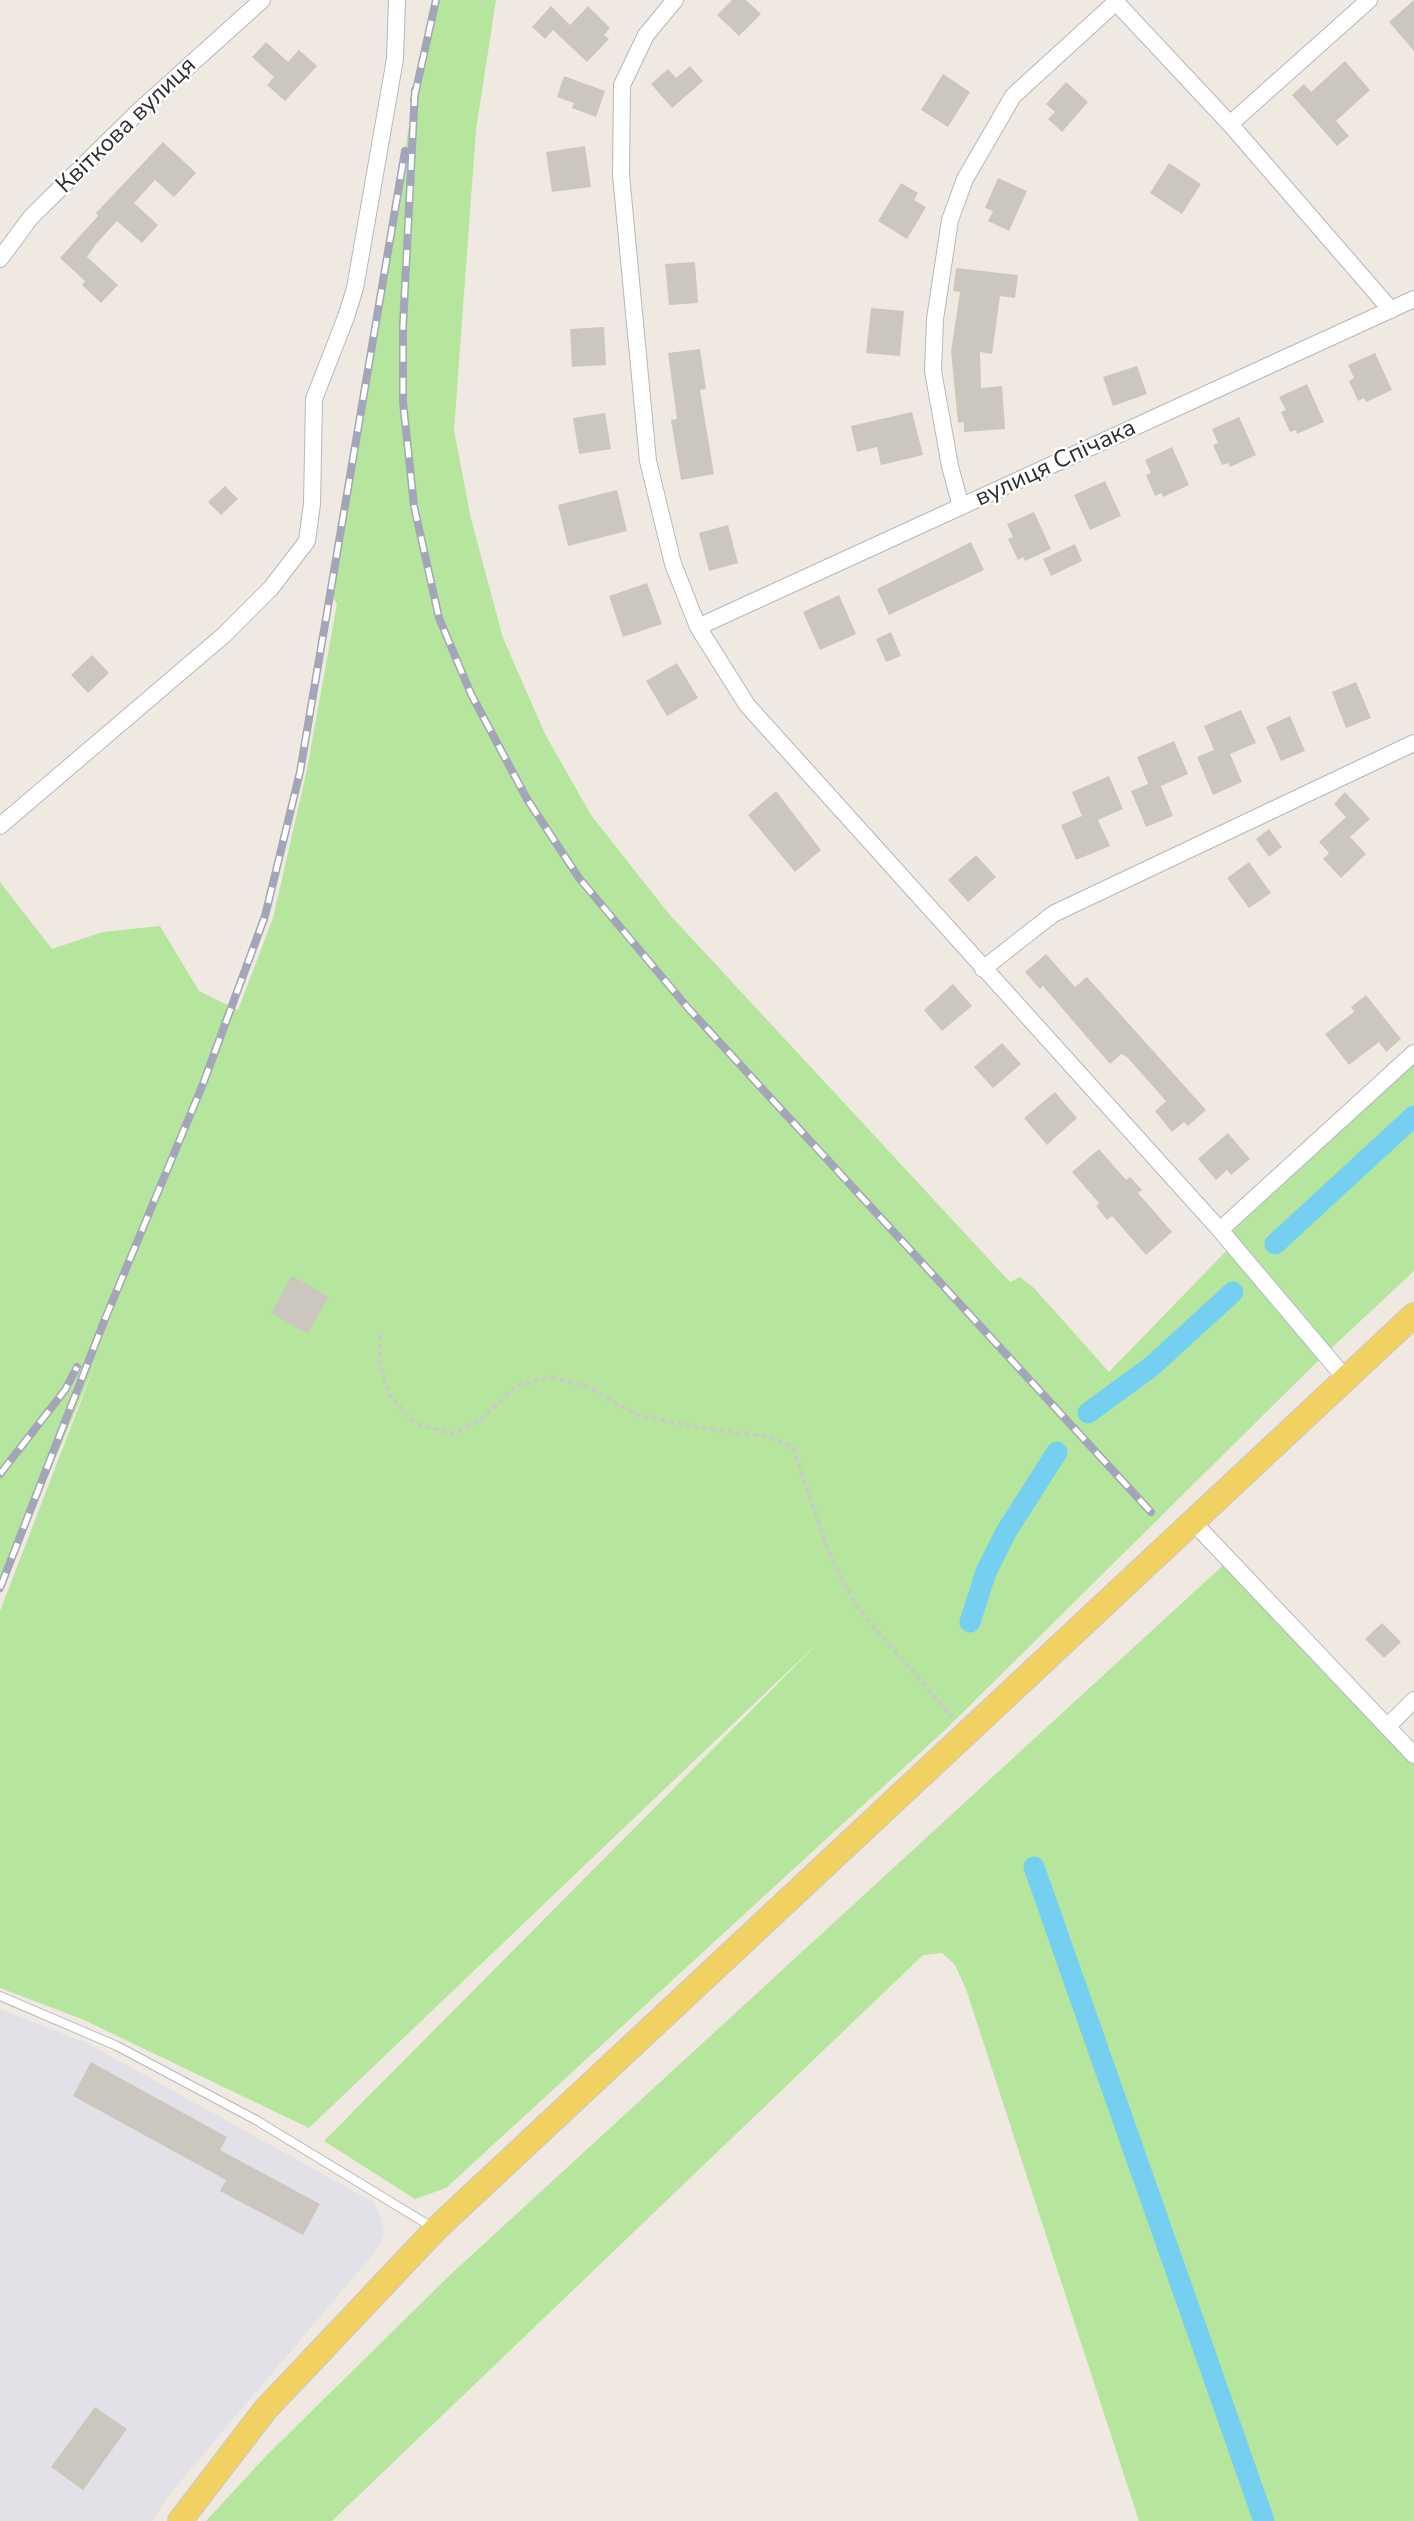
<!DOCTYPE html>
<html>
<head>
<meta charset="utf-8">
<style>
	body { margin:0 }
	canvas { display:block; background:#efe9e1 }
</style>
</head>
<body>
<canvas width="1414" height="2521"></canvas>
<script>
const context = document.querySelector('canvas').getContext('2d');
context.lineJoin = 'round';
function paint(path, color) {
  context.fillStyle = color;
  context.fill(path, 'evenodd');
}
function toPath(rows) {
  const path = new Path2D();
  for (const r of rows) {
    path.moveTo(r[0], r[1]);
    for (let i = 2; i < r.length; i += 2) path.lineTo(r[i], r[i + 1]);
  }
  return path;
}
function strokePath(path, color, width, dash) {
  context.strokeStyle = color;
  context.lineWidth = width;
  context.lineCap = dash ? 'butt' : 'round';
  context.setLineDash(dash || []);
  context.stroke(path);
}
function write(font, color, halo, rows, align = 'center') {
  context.font = font + ' "Nunito Sans",sans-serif';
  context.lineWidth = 5;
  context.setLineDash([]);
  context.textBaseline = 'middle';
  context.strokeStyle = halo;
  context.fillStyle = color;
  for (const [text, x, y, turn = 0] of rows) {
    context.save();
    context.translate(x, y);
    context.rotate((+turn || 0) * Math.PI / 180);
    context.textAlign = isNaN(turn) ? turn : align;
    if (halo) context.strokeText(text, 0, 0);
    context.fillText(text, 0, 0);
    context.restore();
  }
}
paint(toPath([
	[0,2009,87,2043,373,2202,381,2216,384,2231,380,2246,167,2497,153,2521,0,2521]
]), '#e3e1e8');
paint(toPath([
	[436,0,496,0,476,130,454,430,471,519,503,638,545,734,591,815,669,914,1010,1282,1020,1277,1034,1288,1109,1372,1232,1245,1220,1230,1414,1050,1414,1271,1325,1354,946,1729,446,2188,415,2199,324,2141,822,1639,309,2128,82,2019,0,1988,0,1611,96,1362,0,1590,0,882,52,949,103,932,160,926,199,991,238,1010,273,918,306,774,337,604,331,594,415,90],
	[1231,1558,1414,1755,1414,2521,1139,2521,966,1989,955,1965,942,1953,923,1955,332,2521,206,2521,266,2456,450,2275]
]), '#b6e59e');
strokePath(toPath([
	[1275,1244,1414,1116],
	[1088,1413,1152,1366,1233,1292],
	[970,1622,986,1572,1006,1532,1057,1452],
	[1034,1867,1264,2521]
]), '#75cff0', 21);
paint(toPath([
	[732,0,746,0,761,14,739,36,717,15],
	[1414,0,1414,51,1389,22],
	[551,6,570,25,588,6,610,28,604,35,609,39,587,62,553,30,545,39,532,27],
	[266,42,288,62,299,50,317,66,285,101,267,85,274,77,252,57],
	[1345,61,1370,90,1336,121,1349,136,1337,146,1292,95,1304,84,1311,92],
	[690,66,703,81,672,108,651,84,668,69,676,78],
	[943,74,970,92,948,127,921,110],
	[564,76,605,91,596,117,572,108,574,103,557,97],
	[1066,82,1088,102,1062,132,1048,119,1055,112,1046,104],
	[163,142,196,173,174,197,155,180,134,203,158,225,142,243,117,221,96,244,87,257,118,285,101,303,82,285,85,281,60,258,98,216,96,213],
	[585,146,591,187,552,192,546,152],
	[1169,163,1201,184,1182,214,1150,193],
	[998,178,1027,191,1009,231,988,221,993,211,985,208],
	[901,183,918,193,914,200,926,207,907,239,878,221],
	[695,262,698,303,669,305,665,264],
	[956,268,1018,275,1015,298,1000,296,992,354,980,352,981,388,1002,386,1005,429,964,432,964,422,958,423,951,351,960,292,953,291],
	[871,308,904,311,900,356,866,353],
	[604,327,606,365,572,367,570,329],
	[700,349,706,389,700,390,714,474,681,480,671,420,677,419,668,353],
	[1375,353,1392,390,1366,402,1364,398,1358,401,1349,381,1354,378,1348,365],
	[1137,366,1147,394,1113,406,1103,377],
	[1307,384,1324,422,1297,434,1296,430,1290,432,1281,412,1286,410,1279,397],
	[912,412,923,455,881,465,877,447,857,452,851,426],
	[605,413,611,449,579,454,573,418],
	[1239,417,1256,455,1230,467,1228,463,1222,465,1213,445,1218,443,1212,429],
	[1172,447,1189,485,1163,497,1161,493,1155,496,1146,475,1151,473,1145,460],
	[1105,481,1121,516,1090,530,1074,495],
	[225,486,238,499,221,515,208,502],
	[617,490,627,531,568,546,558,505],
	[1034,512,1051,549,1025,561,1023,557,1018,560,1008,539,1013,537,1007,524],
	[728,525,738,563,709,571,699,533],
	[971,542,984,570,889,615,877,589],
	[1075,544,1082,561,1051,576,1043,559],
	[647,583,662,624,623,637,609,596],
	[839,595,856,634,820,650,803,612],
	[891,632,901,656,886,662,876,639],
	[92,655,109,673,88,693,71,675],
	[677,663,698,698,667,716,646,681],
	[1356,682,1371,718,1346,728,1332,692],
	[1241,710,1256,743,1230,754,1242,782,1213,795,1197,757,1214,750,1204,726],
	[1290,716,1305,751,1281,761,1266,727],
	[1174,741,1188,774,1161,786,1173,816,1146,827,1131,791,1148,784,1137,757],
	[1109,776,1123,809,1098,820,1110,846,1076,860,1061,825,1082,816,1072,792],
	[776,791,821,850,795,872,748,815],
	[1345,792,1370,819,1350,837,1366,854,1341,878,1323,859,1329,853,1319,842,1346,817,1334,804],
	[1269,829,1282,847,1269,857,1256,839],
	[976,855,996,877,968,902,948,880],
	[1249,862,1271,893,1249,908,1227,878],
	[1046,954,1075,987,1087,977,1206,1110,1188,1126,1184,1122,1172,1132,1155,1111,1166,1101,1127,1057,1121,1054,1110,1064,1043,986,1040,989,1025,972],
	[953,984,972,1006,942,1031,924,1010],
	[1366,995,1401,1039,1386,1052,1379,1042,1349,1065,1325,1034,1354,1012,1351,1007],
	[1002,1043,1021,1064,993,1088,974,1067],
	[1055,1092,1077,1118,1047,1145,1024,1118],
	[1228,1133,1250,1159,1231,1175,1227,1170,1216,1180,1198,1159],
	[1099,1149,1126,1180,1130,1177,1142,1190,1138,1193,1172,1232,1146,1255,1112,1216,1107,1220,1096,1206,1099,1203,1072,1172],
	[292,1276,329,1297,307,1334,271,1313],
	[1382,1623,1401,1642,1384,1658,1365,1639],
	[91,2062,227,2137,220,2150,320,2204,303,2235,220,2191,226,2180,73,2096],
	[95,2407,127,2429,83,2490,51,2467]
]), '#cbc7bf');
const lane = toPath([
	[0,1996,117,2046,256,2120,432,2227]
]);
const street = toPath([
	[675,0,646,35,622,85,621,175,648,461,673,564,698,627,747,705,1220,1230,1346,1379],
	[1114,0,1230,124,1391,310],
	[1230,124,1369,0],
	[0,259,31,217,140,110,262,0],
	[961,507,950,466,933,371,935,319,950,220,965,179,1013,96,1116,2],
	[698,627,1414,299],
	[0,826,224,635,271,588,307,541,312,504,314,399,346,317,355,288,395,59,397,0],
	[983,969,1053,914,1414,743],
	[1220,1230,1414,1053],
	[1194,1523,1414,1755],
	[1387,1727,1414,1700]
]);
const primary = toPath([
	[180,2521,265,2410,436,2229,1414,1315]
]);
strokePath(lane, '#b4b7c1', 10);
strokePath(street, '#b4b7c1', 18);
strokePath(primary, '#c9c9c9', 26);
strokePath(toPath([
	[380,1335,379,1361,390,1396,415,1423,453,1434,482,1419,516,1386,551,1377,588,1387,637,1415,702,1428,771,1437,793,1448,830,1555,857,1607,952,1717]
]), '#c9c9c9', 3.5, [5, 3.5]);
strokePath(lane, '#fff', 8);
strokePath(street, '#fff', 16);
strokePath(primary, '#f2d163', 24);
const rail = toPath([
	[415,90,403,326,403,402,414,506,439,618,471,694,527,799,579,878,688,1008,1151,1512],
	[414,99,436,0],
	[0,1474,65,1390,77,1367],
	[0,1588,105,1319,203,1084,265,916,300,772,405,151]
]);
strokePath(rail, '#a3a6b8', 8);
strokePath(rail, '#fff', 5, [16]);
write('24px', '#2e2e2e', '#fff', [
	["Квіткова вулиця",127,126,-44],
	["вулиця Спічака",1056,464,-25]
]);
</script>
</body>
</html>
